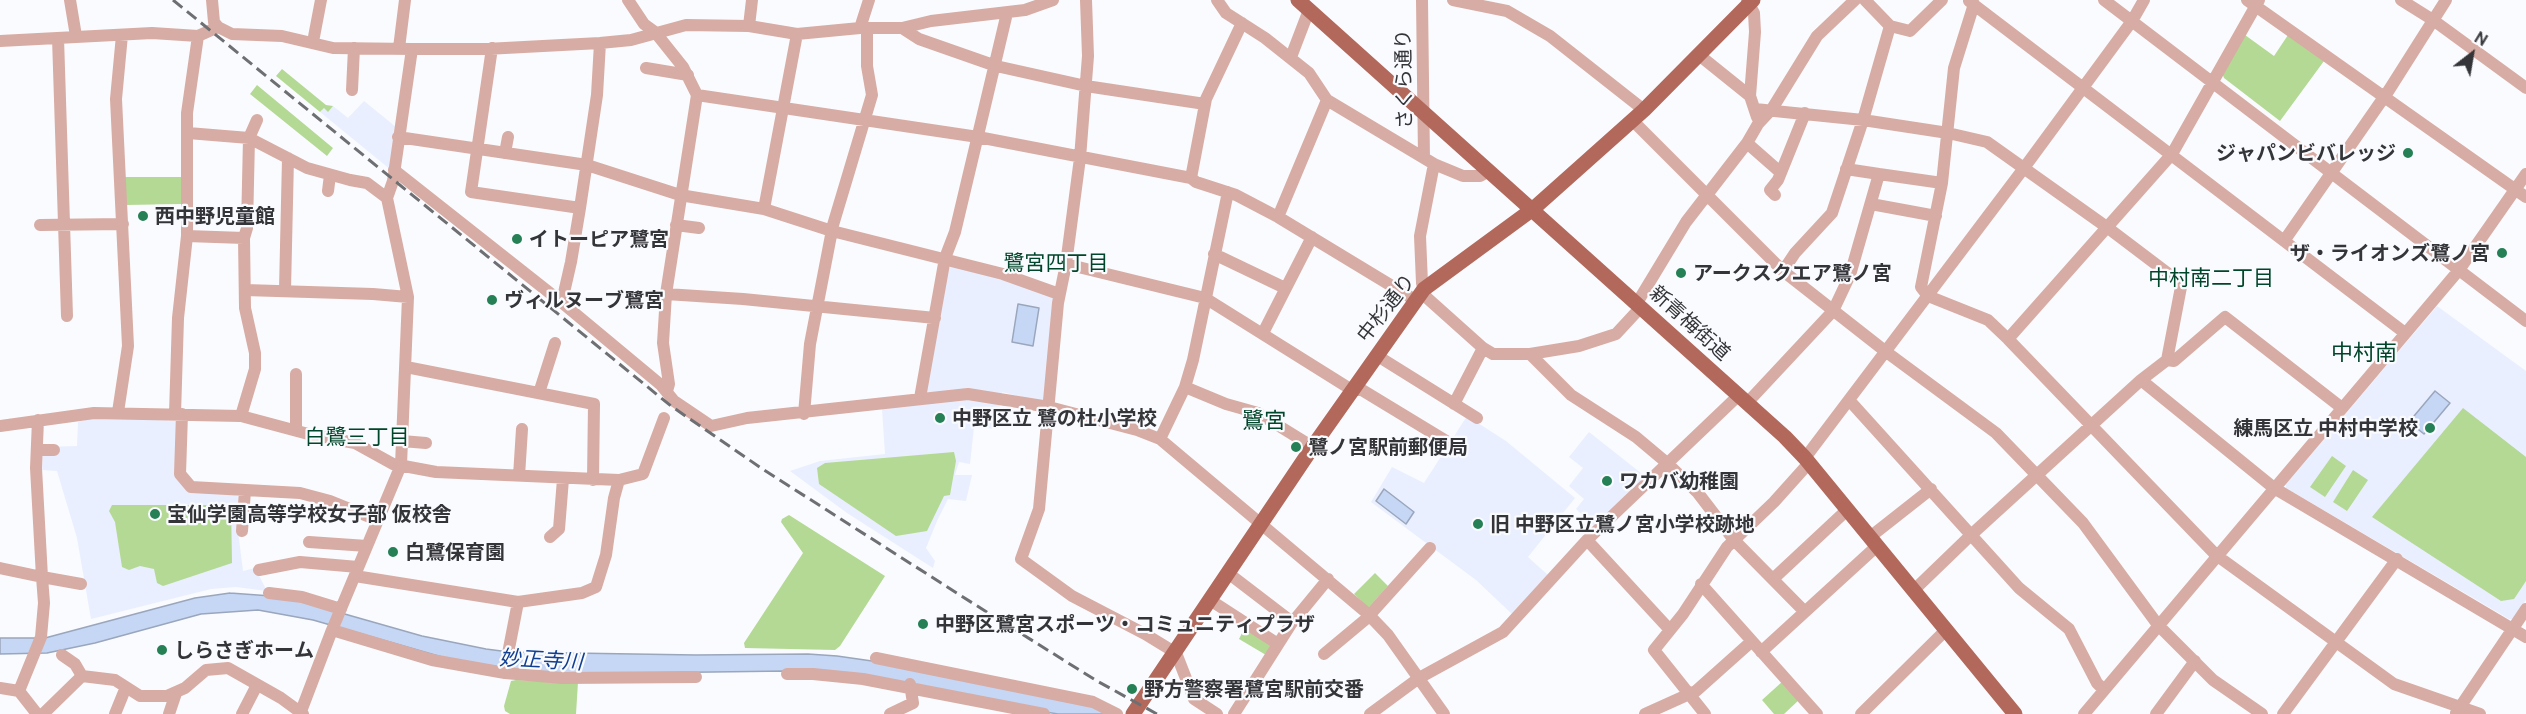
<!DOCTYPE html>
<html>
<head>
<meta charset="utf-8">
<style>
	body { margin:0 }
	#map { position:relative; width:2526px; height:714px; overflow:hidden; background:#fafbfe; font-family:Ubuntu,sans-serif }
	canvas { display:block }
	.north { position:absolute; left:2442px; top:24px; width:60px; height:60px; -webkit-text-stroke:4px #fafbfe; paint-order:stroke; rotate:31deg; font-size:16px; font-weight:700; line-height:24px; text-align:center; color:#343538 }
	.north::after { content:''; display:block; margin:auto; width:21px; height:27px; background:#343538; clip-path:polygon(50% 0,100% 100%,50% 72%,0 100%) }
</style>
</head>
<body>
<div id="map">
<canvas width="2526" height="714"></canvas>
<div class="north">N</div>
</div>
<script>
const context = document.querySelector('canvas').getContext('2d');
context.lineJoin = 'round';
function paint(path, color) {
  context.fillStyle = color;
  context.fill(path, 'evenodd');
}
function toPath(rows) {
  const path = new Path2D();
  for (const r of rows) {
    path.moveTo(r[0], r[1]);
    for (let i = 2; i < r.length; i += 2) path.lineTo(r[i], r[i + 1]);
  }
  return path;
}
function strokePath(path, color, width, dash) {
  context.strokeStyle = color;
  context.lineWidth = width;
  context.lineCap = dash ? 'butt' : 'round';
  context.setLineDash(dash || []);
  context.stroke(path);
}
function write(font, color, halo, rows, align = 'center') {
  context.font = font + ' Ubuntu,"Noto Sans JP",sans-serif';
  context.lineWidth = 4.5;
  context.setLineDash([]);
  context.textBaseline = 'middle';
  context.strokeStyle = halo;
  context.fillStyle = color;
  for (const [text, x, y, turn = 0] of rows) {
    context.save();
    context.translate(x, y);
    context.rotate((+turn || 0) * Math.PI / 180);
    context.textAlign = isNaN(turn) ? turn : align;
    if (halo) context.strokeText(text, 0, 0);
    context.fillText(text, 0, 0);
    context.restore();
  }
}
paint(toPath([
	[364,101,396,127,391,170,320,112,324,108,328,111,333,106,348,118],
	[951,266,1003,278,1056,298,1046,397,1042,402,1002,392,996,429,974,427,970,464,959,462,955,475,972,475,966,501,948,499,937,521,926,548,935,561,933,568,847,513,790,471,820,461,885,454,882,409,925,402,946,272],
	[2437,306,2526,371,2526,600,2513,619,2509,619,2286,488,2286,484],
	[1467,416,1506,441,1575,498,1528,557,1549,576,1513,615,1476,580,1371,502,1392,467,1424,483],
	[96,417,177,421,176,476,240,497,238,531,243,571,255,568,267,591,236,587,211,589,91,619,77,538,57,471,42,470,43,447,77,446,78,422],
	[1589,432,1646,477,1595,527,1576,509,1584,499,1569,486,1583,468,1569,457]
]), '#e9effe');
paint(toPath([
	[2245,35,2274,56,2288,35,2324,61,2280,121,2224,78,2222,73],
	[282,69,326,105,333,106,328,112,324,108,320,112,276,76],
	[257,85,333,148,327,156,250,94],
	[124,177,184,177,183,204,125,205],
	[2463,408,2526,457,2526,581,2514,599,2501,601,2372,517],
	[954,452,956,461,950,495,944,496,927,531,896,536,819,484,817,468,825,463],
	[2332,456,2346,466,2325,497,2310,487],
	[2353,470,2368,480,2347,511,2333,502],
	[112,505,231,505,232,563,163,586,157,583,154,569,140,566,129,570,122,567,115,522,109,511],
	[789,515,885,576,840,646,835,650,745,648,744,643,803,553,781,522,782,519],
	[1375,573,1388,586,1368,608,1354,594],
	[1245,627,1271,646,1266,655,1239,639],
	[516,680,578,682,576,714,510,714,505,711,504,706,511,681],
	[1783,681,1800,699,1784,714,1774,714,1762,700]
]), '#b4d994');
const water = toPath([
	[1018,304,1039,308,1033,346,1012,342,1018,304],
	[2435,391,2450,403,2424,434,2409,422,2435,391],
	[1384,489,1414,512,1406,524,1376,501,1384,489],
	[230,593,285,597,422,636,486,649,509,652,696,655,808,654,837,656,879,662,1081,702,1112,714,1058,714,787,671,564,674,518,670,449,659,313,620,258,610,201,614,95,643,47,653,0,654,0,638,45,638,195,598,230,593]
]);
paint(water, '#c5d7f5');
strokePath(water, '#9aa6bc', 1.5);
strokePath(toPath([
	[70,0,76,36],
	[212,0,214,22,218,27,232,34,282,36,333,48,412,49,486,49,600,43,631,40,686,25,749,26,797,34,860,28,902,28,931,21,1025,10,1053,0],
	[628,0,644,24,655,32,683,67,697,95,666,294,663,343,669,384,667,391],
	[1086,0,1088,56,1080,158,1066,264,1058,303,1039,509,1021,559,1072,596,1145,634,1176,653,1194,699,1217,714],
	[1217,0,1226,13,1265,38,1309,73,1327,100,1434,164,1463,176,1480,176,1489,171],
	[1422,0,1424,158],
	[1453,0,1507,11,1550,36,1644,110],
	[1747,0,1754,13,1755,32,1750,96,1757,117],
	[2104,0,2526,321],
	[2247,0,2526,197],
	[2401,0,2433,20,2526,88],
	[1969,1,2405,333],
	[1974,4,1954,68,1942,183,1921,287,1928,296,1988,320,2008,339,2216,555,2394,684,2480,714],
	[749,26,752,0],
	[1890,26,1910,31,1942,0],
	[860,28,869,0],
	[902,28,919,39,996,66,1086,86,1205,104],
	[58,38,67,316],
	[0,41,152,33,198,36,218,27],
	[313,42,321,0],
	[399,48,405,0],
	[492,48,471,192,580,208],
	[1699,55,1750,96],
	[1291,57,1309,10],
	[646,68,688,75],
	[352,90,354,48],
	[697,95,978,137,1191,178,1196,182,1236,195,1278,217,1415,300],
	[1755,109,1863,120,1948,133,1987,142,2108,228,2178,281,2181,287,2167,360],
	[1637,125,1783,271,1885,351,1996,433,2083,523,2158,625,2213,680,2262,714],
	[188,133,249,138,307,168,350,180,367,183,387,198],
	[398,137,587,165,680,195,764,209,832,231,1003,274,1059,294],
	[1747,143,1780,172],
	[505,153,508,137],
	[1434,164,1420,236,1422,283,1426,297,1483,348,1493,354,1530,354,1579,346,1616,334,1641,307],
	[394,170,560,301,661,385,674,401,711,426,747,418,968,394,1049,407,1137,430,1160,439,1368,614,1388,635,1444,714],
	[1879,174,1942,183],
	[1191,178,1206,99,1242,23],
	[328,191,330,175],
	[1775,195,1770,190,1778,180,1805,113],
	[1871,204,1936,216],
	[764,209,797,34],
	[1278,217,1327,100],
	[40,225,123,224],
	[676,225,699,228],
	[187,236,244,238],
	[2284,241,2389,90,2446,0],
	[1214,254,1285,288],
	[1066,264,1205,298,1352,390,1362,390,1446,441],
	[1783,271,1795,253,1832,213,1863,120,1890,26,1865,0],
	[245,290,373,294,408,297],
	[285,290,288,158],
	[666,294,743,299,935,318],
	[560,301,563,297,571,262,580,208,597,95,600,43],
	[1637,303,1686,222,1747,143,1758,124,1772,109,1817,36,1855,0],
	[1263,333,1312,237],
	[2008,339,2172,154,2259,0],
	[1530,354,1571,395,1636,437,1667,463,1698,493,1734,540,1805,612],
	[1376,355,1477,418],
	[406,367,594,404,593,480],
	[296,374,296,430],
	[2141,380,2274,488,2526,637],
	[1185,387,1226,404,1258,413,1313,447],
	[539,393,555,343],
	[920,398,945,258,955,232,1007,13],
	[1849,400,2019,588,2069,629,2097,683,2104,690],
	[1747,403,1833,311,1850,275,1879,174,1846,169],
	[1454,404,1483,348],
	[118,412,128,346,116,99,122,35],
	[175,414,178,318,187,236,187,113,198,36],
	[182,414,180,474,191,487,300,493,330,501,377,520],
	[804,414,810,344,833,225,872,95,867,66,867,28],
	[241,416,255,369,255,353,245,308,244,238,247,228,249,138,257,120],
	[38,420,36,468,42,577,81,584],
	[0,426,94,413,241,416,312,435,355,443,393,464,436,472,619,480,643,474,664,418],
	[1160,439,1185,387,1193,360,1228,192],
	[402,441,426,443],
	[37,450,54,450],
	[1805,458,2024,168,2132,21,2144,0],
	[519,476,522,429],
	[242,531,245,491],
	[550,537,559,529,563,479],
	[1870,537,1931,489],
	[1587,540,1670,630],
	[309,542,367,546],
	[0,568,42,577,44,603,41,637,19,691],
	[259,570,300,562,358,567],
	[1228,573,1292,622],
	[355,576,518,602,582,593,596,587,606,555,614,498,619,480],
	[1773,579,1847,510],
	[1701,584,1817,714],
	[1914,590,1971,535,2141,380,2167,360,2174,361,2225,317,2342,408],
	[269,593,302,597,341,609],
	[1210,600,1278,644],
	[332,630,432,660,505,673,562,678,696,677],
	[1761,652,1877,546],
	[1324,654,1366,619,1430,548],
	[62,655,75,664,82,676],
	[876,658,1093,702,1117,714],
	[505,669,518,602],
	[787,674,813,674,863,679,1044,714],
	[0,688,19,691,37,714],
	[2456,713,2526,609],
	[43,714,82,676,115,680,140,696,167,696,185,688,206,670,228,668,281,698,303,714],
	[115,714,126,687],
	[169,714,176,693],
	[242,714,257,685],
	[300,714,332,630,401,465,408,297,387,198,393,181,412,49],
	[890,714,913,703,910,684],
	[1234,714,1291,624,1328,579],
	[1370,714,1419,678,1503,632,1587,540,1739,395],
	[1645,714,1696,691,1752,641],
	[1705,714,1654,650,1683,614,1727,547,1774,502,1809,463],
	[1861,714,1947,629],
	[2084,714,2459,270,2526,174],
	[2156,714,2195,661],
	[2283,714,2397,559]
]), '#d7aca4', 12);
strokePath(toPath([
	[1298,0,1785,437,1805,458,2015,714],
	[1133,714,1316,442,1424,289,1533,209,1644,110,1753,0]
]), '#b2695b', 15);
strokePath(toPath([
	[173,0,671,406,764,470,974,604,1097,681,1157,714]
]), '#6e6f72', 3, [12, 6]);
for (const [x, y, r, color] of [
	[2408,153,6,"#258056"],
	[143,216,6,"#258056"],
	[517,239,6,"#258056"],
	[2502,253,6,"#258056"],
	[1681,273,6,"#258056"],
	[492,300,6,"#258056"],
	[940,418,6,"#258056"],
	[2430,428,6,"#258056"],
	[1296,447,6,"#258056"],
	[1607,481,6,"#258056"],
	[155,514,6,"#258056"],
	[1478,524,6,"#258056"],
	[393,552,6,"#258056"],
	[923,624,6,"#258056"],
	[162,650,6,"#258056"],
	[1132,689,6,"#258056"]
]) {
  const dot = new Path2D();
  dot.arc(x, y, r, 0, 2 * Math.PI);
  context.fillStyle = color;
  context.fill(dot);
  strokePath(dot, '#fafbfe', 2);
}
write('20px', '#343538', '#fafbfe', [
	["さくら通り",1404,79,-91],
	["中杉通り",1386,308,-52],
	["新青梅街道",1690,323,42]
]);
write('bold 20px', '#343538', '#fafbfe', [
	["ジャパンビバレッジ",2396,153,"right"],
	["西中野児童館",155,216],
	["イトーピア鷺宮",529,239],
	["ザ・ライオンズ鷺ノ宮",2490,253,"right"],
	["アークスクエア鷺ノ宮",1693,273],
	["ヴィルヌーブ鷺宮",504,300],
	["中野区立 鷺の杜小学校",952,418],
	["練馬区立 中村中学校",2418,428,"right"],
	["鷺ノ宮駅前郵便局",1308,447],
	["ワカバ幼稚園",1619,481],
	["宝仙学園高等学校女子部 仮校舎",167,514],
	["旧 中野区立鷺ノ宮小学校跡地",1490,524],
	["白鷺保育園",405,552],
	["中野区鷺宮スポーツ・コミュニティプラザ",935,624],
	["しらさぎホーム",174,650],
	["野方警察署鷺宮駅前交番",1144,689]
], 'left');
write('21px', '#00462a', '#fafbfe', [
	["鷺宮四丁目",1056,263],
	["中村南二丁目",2211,278],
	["白鷺三丁目",357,437]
]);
write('italic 21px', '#114092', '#fafbfe', [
	["妙正寺川",541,660,3]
]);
write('22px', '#00462a', '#fafbfe', [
	["中村南",2364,353],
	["鷺宮",1264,421]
]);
</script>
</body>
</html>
